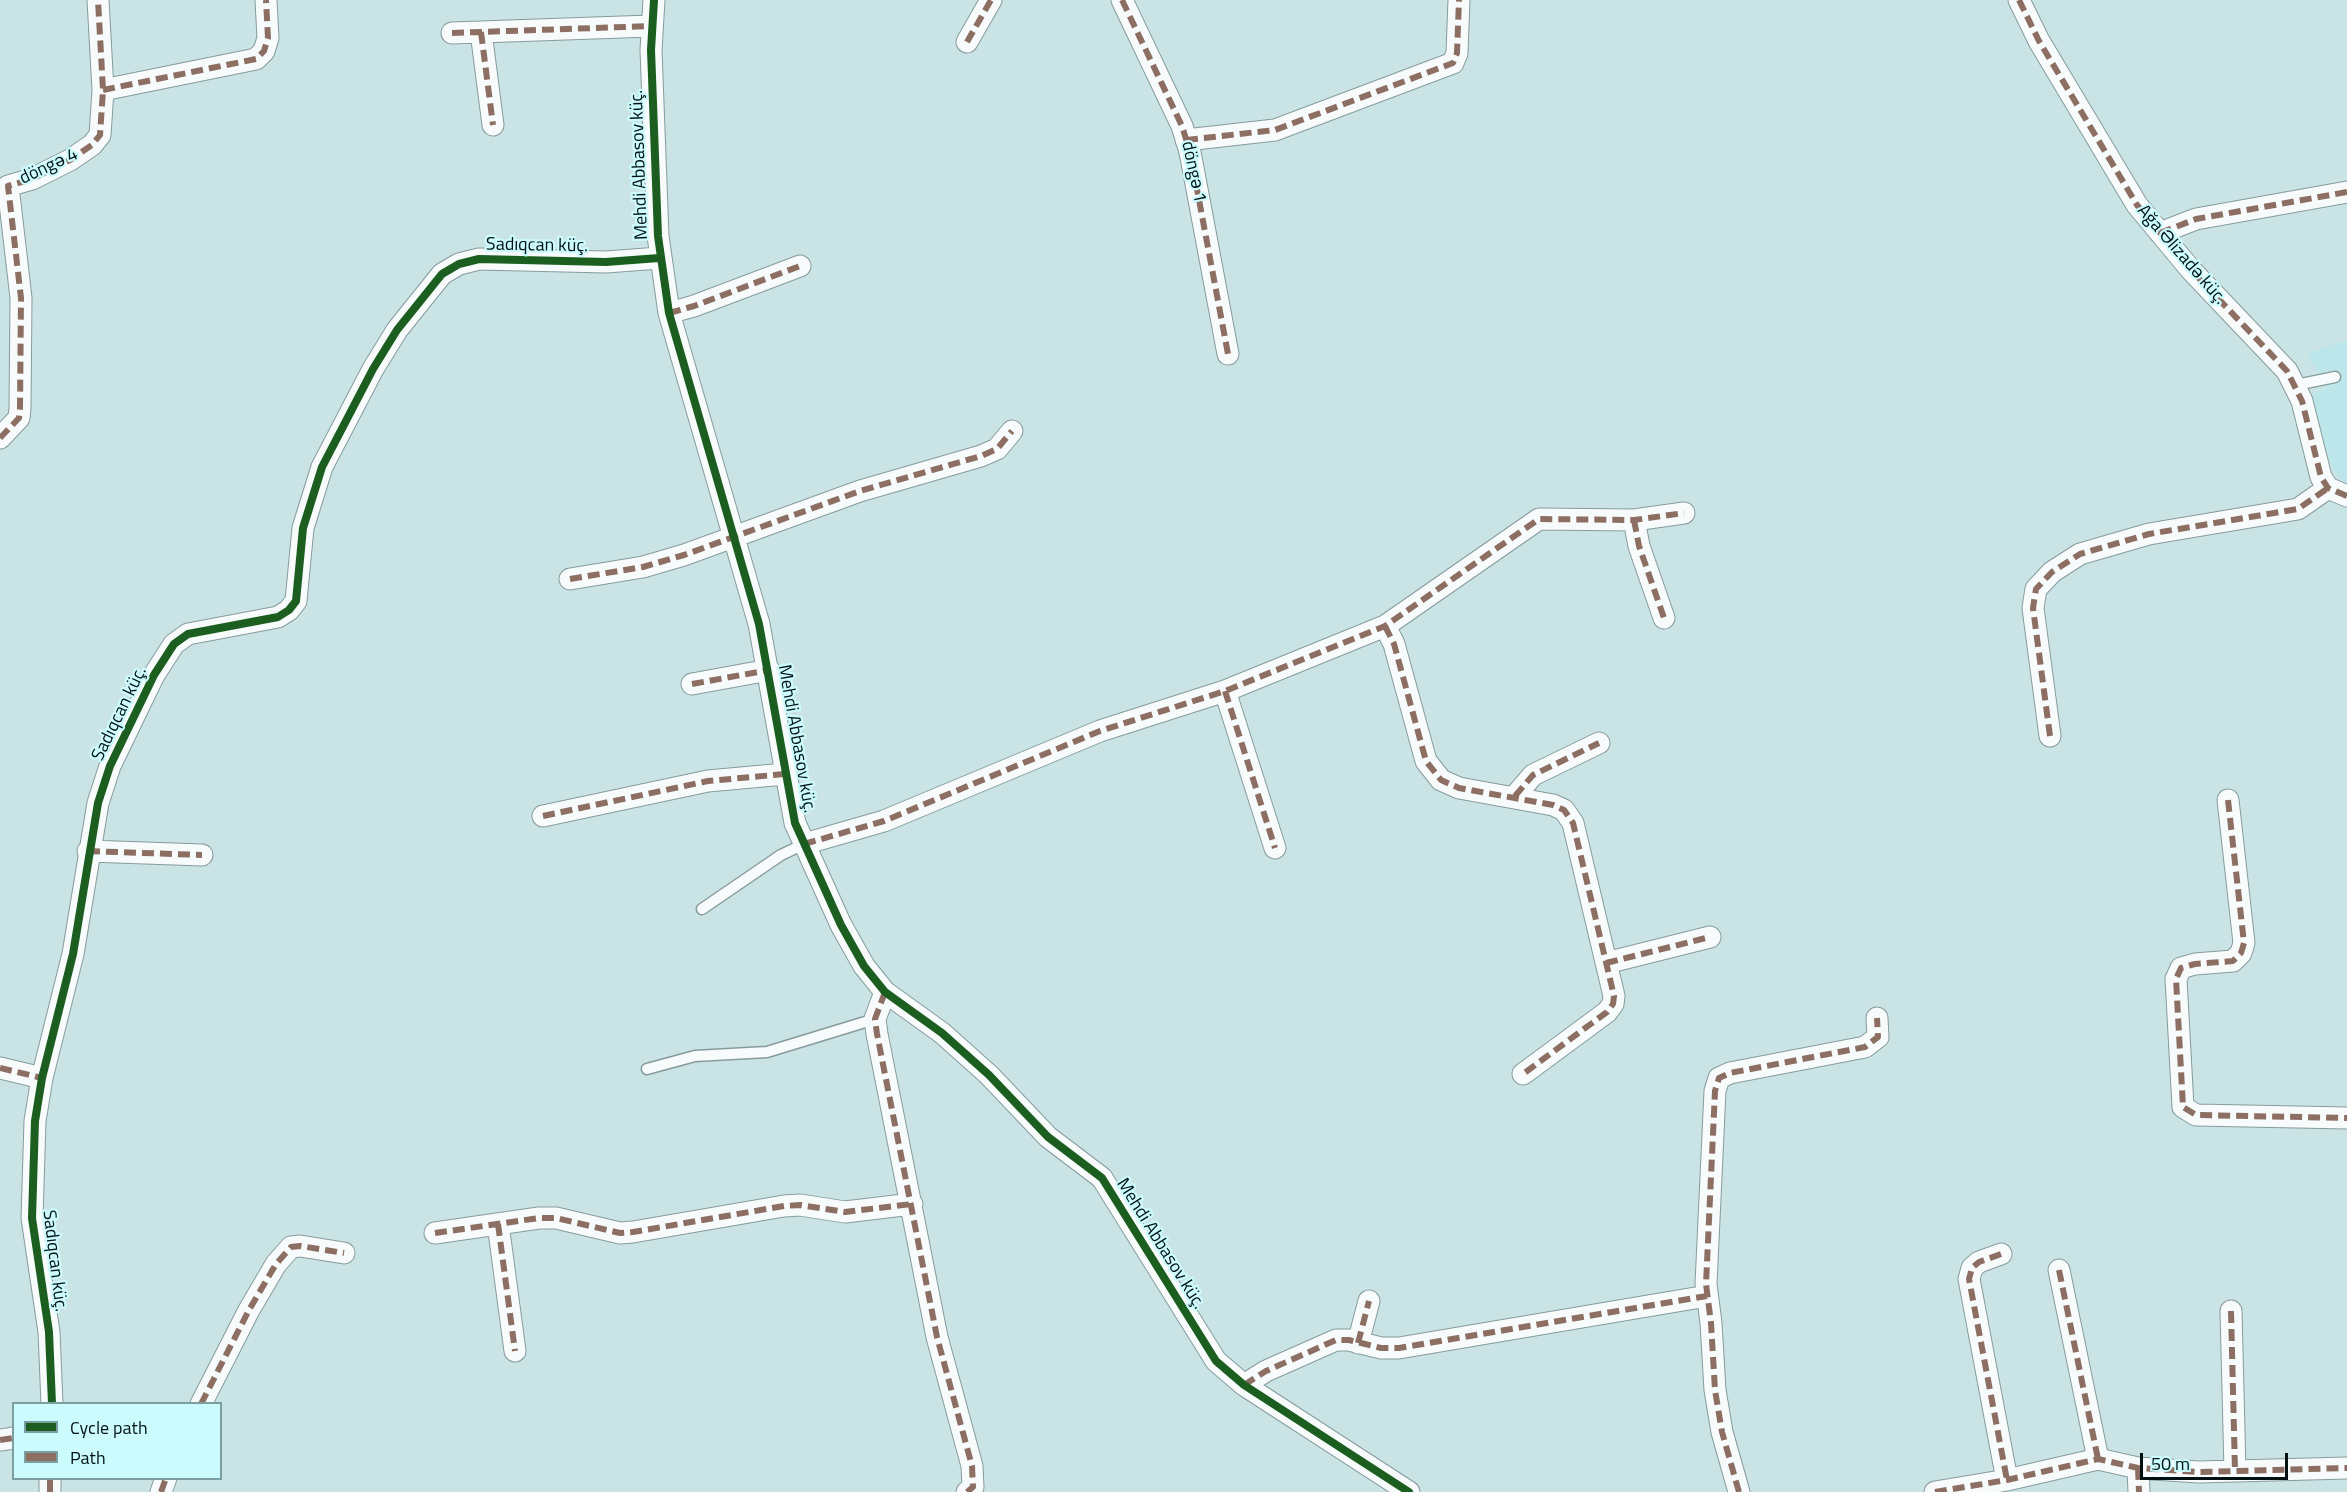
<!DOCTYPE html>
<html>
<head>
<meta charset="utf-8">
<style>
	body { margin:0 }
	#map { position:relative; width:2347px; height:1492px; overflow:hidden; background:#cae4e6; font-family:"Titillium Web",sans-serif }
	canvas { display:block }
	.legend { position:absolute; left:12px; top:1402px; width:210px; height:78px; box-sizing:border-box; background:#ccfbfe; border:2px solid #7b9ea0; margin:0; padding:8px 10px; list-style:none; font-size:18px; color:#021213 }
	.legend li { display:flex; align-items:center; gap:12px; height:30px }
	.legend b { width:30px; border:2px solid #7b9ea0 }
	.scale { position:absolute; left:2140px; top:1453px; width:148px; height:27px; box-sizing:border-box; border:3px solid #021213; border-top:0; padding-left:8px; font-size:18px; line-height:21px; white-space:nowrap; color:#021213; -webkit-text-stroke:4px #ccfbfe; paint-order:stroke }
</style>
</head>
<body>
<div id="map">
<canvas width="2347" height="1492"></canvas>
<ul class="legend">
<li><b style="height:8px;background:#1b5e20"></b>Cycle path</li>
<li><b style="height:8px;background:#8d6e63"></b>Path</li>
</ul>
<div class="scale">50 m</div>
</div>
<script>
const context = document.querySelector('canvas').getContext('2d');
context.lineJoin = 'round';
function paint(path, color) {
  context.fillStyle = color;
  context.fill(path, 'evenodd');
}
function toPath(rows) {
  const path = new Path2D();
  for (const r of rows) {
    path.moveTo(r[0], r[1]);
    for (let i = 2; i < r.length; i += 2) path.lineTo(r[i], r[i + 1]);
  }
  return path;
}
function strokePath(path, color, width, dash) {
  context.strokeStyle = color;
  context.lineWidth = width;
  context.lineCap = dash ? 'butt' : 'round';
  context.setLineDash(dash || []);
  context.stroke(path);
}
function write(font, color, halo, rows, align = 'center') {
  context.font = font + ' "Titillium Web",sans-serif';
  context.lineWidth = 4.5;
  context.setLineDash([]);
  context.textBaseline = 'middle';
  context.strokeStyle = halo;
  context.fillStyle = color;
  for (const [text, x, y, turn = 0] of rows) {
    context.save();
    context.translate(x, y);
    context.rotate((+turn || 0) * Math.PI / 180);
    context.textAlign = isNaN(turn) ? turn : align;
    if (halo) context.strokeText(text, 0, 0);
    context.fillText(text, 0, 0);
    context.restore();
  }
}
paint(toPath([
	[2347,340,2347,483,2340,479,2332,466,2306,396,2326,388,2308,353]
]), '#bce6e9');
const lane = toPath([
	[2296,385,2335,377],
	[702,909,781,855,804,844],
	[647,1069,695,1056,767,1052,875,1019]
]);
const street = toPath([
	[654,0,651,50,658,236,669,313,759,624,795,823,841,925,864,966,885,992,942,1033,989,1075,1048,1137,1102,1178,1216,1361,1244,1385,1409,1492],
	[1122,0,1182,126,1190,152,1228,354],
	[2019,0,2039,41,2137,205,2191,270,2287,371,2302,401,2321,477,2328,488,2347,496],
	[481,32,493,125],
	[452,33,651,26],
	[967,42,991,0],
	[103,90,256,59,264,51,268,38,266,0],
	[1186,140,1275,130,1453,63,1457,53,1459,0],
	[2160,233,2196,219,2347,192],
	[669,313,694,306,800,266],
	[0,438,19,418,20,408,21,298,8,186,32,179,70,160,92,145,100,135,103,90,98,0],
	[1634,520,1639,546,1664,618],
	[570,579,643,567,684,555,860,491,981,456,997,449,1012,431],
	[1385,626,1394,644,1426,761,1441,780,1459,788,1553,805,1564,810,1573,823,1614,996,1613,1004,1607,1012,1523,1074],
	[692,684,769,670],
	[1225,691,1275,848],
	[2050,736,2033,608,2036,589,2052,572,2080,554,2149,534,2298,509,2328,488],
	[1515,796,1533,775,1599,743],
	[2228,800,2244,943,2241,953,2233,961,2195,964,2181,968,2176,979,2183,1107,2196,1115,2347,1118],
	[543,816,708,781,785,774],
	[804,844,884,821,1100,731,1225,691,1385,626,1539,519,1634,520,1684,513],
	[88,851,202,855],
	[1606,963,1710,937],
	[885,992,875,1019,877,1034,937,1337,972,1466,973,1487,967,1492],
	[0,1068,42,1078],
	[498,1224,515,1351],
	[435,1233,539,1218,556,1218,620,1233,633,1232,784,1206,800,1205,845,1212,912,1204],
	[2001,1254,1979,1262,1972,1268,1969,1279,2007,1480],
	[2059,1270,2098,1459],
	[2231,1311,2235,1471],
	[1358,1343,1369,1301],
	[1244,1385,1266,1371,1336,1340,1349,1340,1381,1348,1399,1348,1707,1296],
	[52,1404,49,1332,32,1218,35,1121,42,1078,73,954,98,803,110,766,154,675,174,644,188,634,278,617,289,610,296,601,303,528,322,467,373,369,397,330,442,274,459,264,479,259,606,262,659,258],
	[201,1404,249,1310,276,1264,291,1247,300,1246,344,1253],
	[0,1440,14,1438],
	[2138,1468,2139,1492],
	[50,1492,50,1478],
	[161,1492,166,1478],
	[1739,1492,1722,1432,1715,1390,1711,1323,1706,1284,1715,1091,1719,1078,1730,1073,1865,1047,1878,1037,1877,1018],
	[1935,1492,2007,1480,2098,1459,2138,1468,2199,1472,2347,1468]
]);
strokePath(lane, '#879b9c', 13);
strokePath(street, '#879b9c', 23);
strokePath(lane, '#f7fbfb', 10);
strokePath(street, '#f7fbfb', 21);
strokePath(toPath([
	[1122,0,1182,126,1190,152,1228,354],
	[2019,0,2039,41,2137,205,2191,270,2287,371,2302,401,2321,477,2328,488,2347,496],
	[481,32,493,125],
	[452,33,651,26],
	[967,42,991,0],
	[103,90,256,59,264,51,268,38,266,0],
	[1186,140,1275,130,1453,63,1457,53,1459,0],
	[2160,233,2196,219,2347,192],
	[669,313,694,306,800,266],
	[0,438,19,418,20,408,21,298,8,186,32,179,70,160,92,145,100,135,103,90,98,0],
	[1634,520,1639,546,1664,618],
	[570,579,643,567,684,555,860,491,981,456,997,449,1012,431],
	[1385,626,1394,644,1426,761,1441,780,1459,788,1553,805,1564,810,1573,823,1614,996,1613,1004,1607,1012,1523,1074],
	[692,684,769,670],
	[1225,691,1275,848],
	[2050,736,2033,608,2036,589,2052,572,2080,554,2149,534,2298,509,2328,488],
	[1515,796,1533,775,1599,743],
	[2228,800,2244,943,2241,953,2233,961,2195,964,2181,968,2176,979,2183,1107,2196,1115,2347,1118],
	[543,816,708,781,785,774],
	[804,844,884,821,1100,731,1225,691,1385,626,1539,519,1634,520,1684,513],
	[88,851,202,855],
	[1606,963,1710,937],
	[885,992,875,1019,877,1034,937,1337,972,1466,973,1487,967,1492],
	[0,1068,42,1078],
	[498,1224,515,1351],
	[435,1233,539,1218,556,1218,620,1233,633,1232,784,1206,800,1205,845,1212,912,1204],
	[2001,1254,1979,1262,1972,1268,1969,1279,2007,1480],
	[2059,1270,2098,1459],
	[2231,1311,2235,1471],
	[1358,1343,1369,1301],
	[1244,1385,1266,1371,1336,1340,1349,1340,1381,1348,1399,1348,1707,1296],
	[201,1404,249,1310,276,1264,291,1247,300,1246,344,1253],
	[0,1440,14,1438],
	[2138,1468,2139,1492],
	[50,1492,50,1478],
	[161,1492,166,1478],
	[1739,1492,1722,1432,1715,1390,1711,1323,1706,1284,1715,1091,1719,1078,1730,1073,1865,1047,1878,1037,1877,1018],
	[1935,1492,2007,1480,2098,1459,2138,1468,2199,1472,2347,1468]
]), '#8d6e63', 6, [12, 6]);
strokePath(toPath([
	[654,0,651,50,658,236,669,313,759,624,795,823,841,925,864,966,885,992,942,1033,989,1075,1048,1137,1102,1178,1216,1361,1244,1385,1409,1492],
	[52,1404,49,1332,32,1218,35,1121,42,1078,73,954,98,803,110,766,154,675,174,644,188,634,278,617,289,610,296,601,303,528,322,467,373,369,397,330,442,274,459,264,479,259,606,262,659,258]
]), '#1b5e20', 8);
write('18px', '#021213', '#ccfbfe', [
	["Mehdi Abbasov küç.",640,165,-92],
	["döngə 4",49,167,-25],
	["döngə 1",1193,172,78],
	["Sadıqcan küç.",537,246,1],
	["Ağa Əlizadə küç.",2181,255,49],
	["Sadıqcan küç.",120,714,-64],
	["Mehdi Abbasov küç.",796,739,80],
	["Mehdi Abbasov küç.",1160,1244,58],
	["Sadıqcan küç.",54,1261,83]
]);
</script>
</body>
</html>
